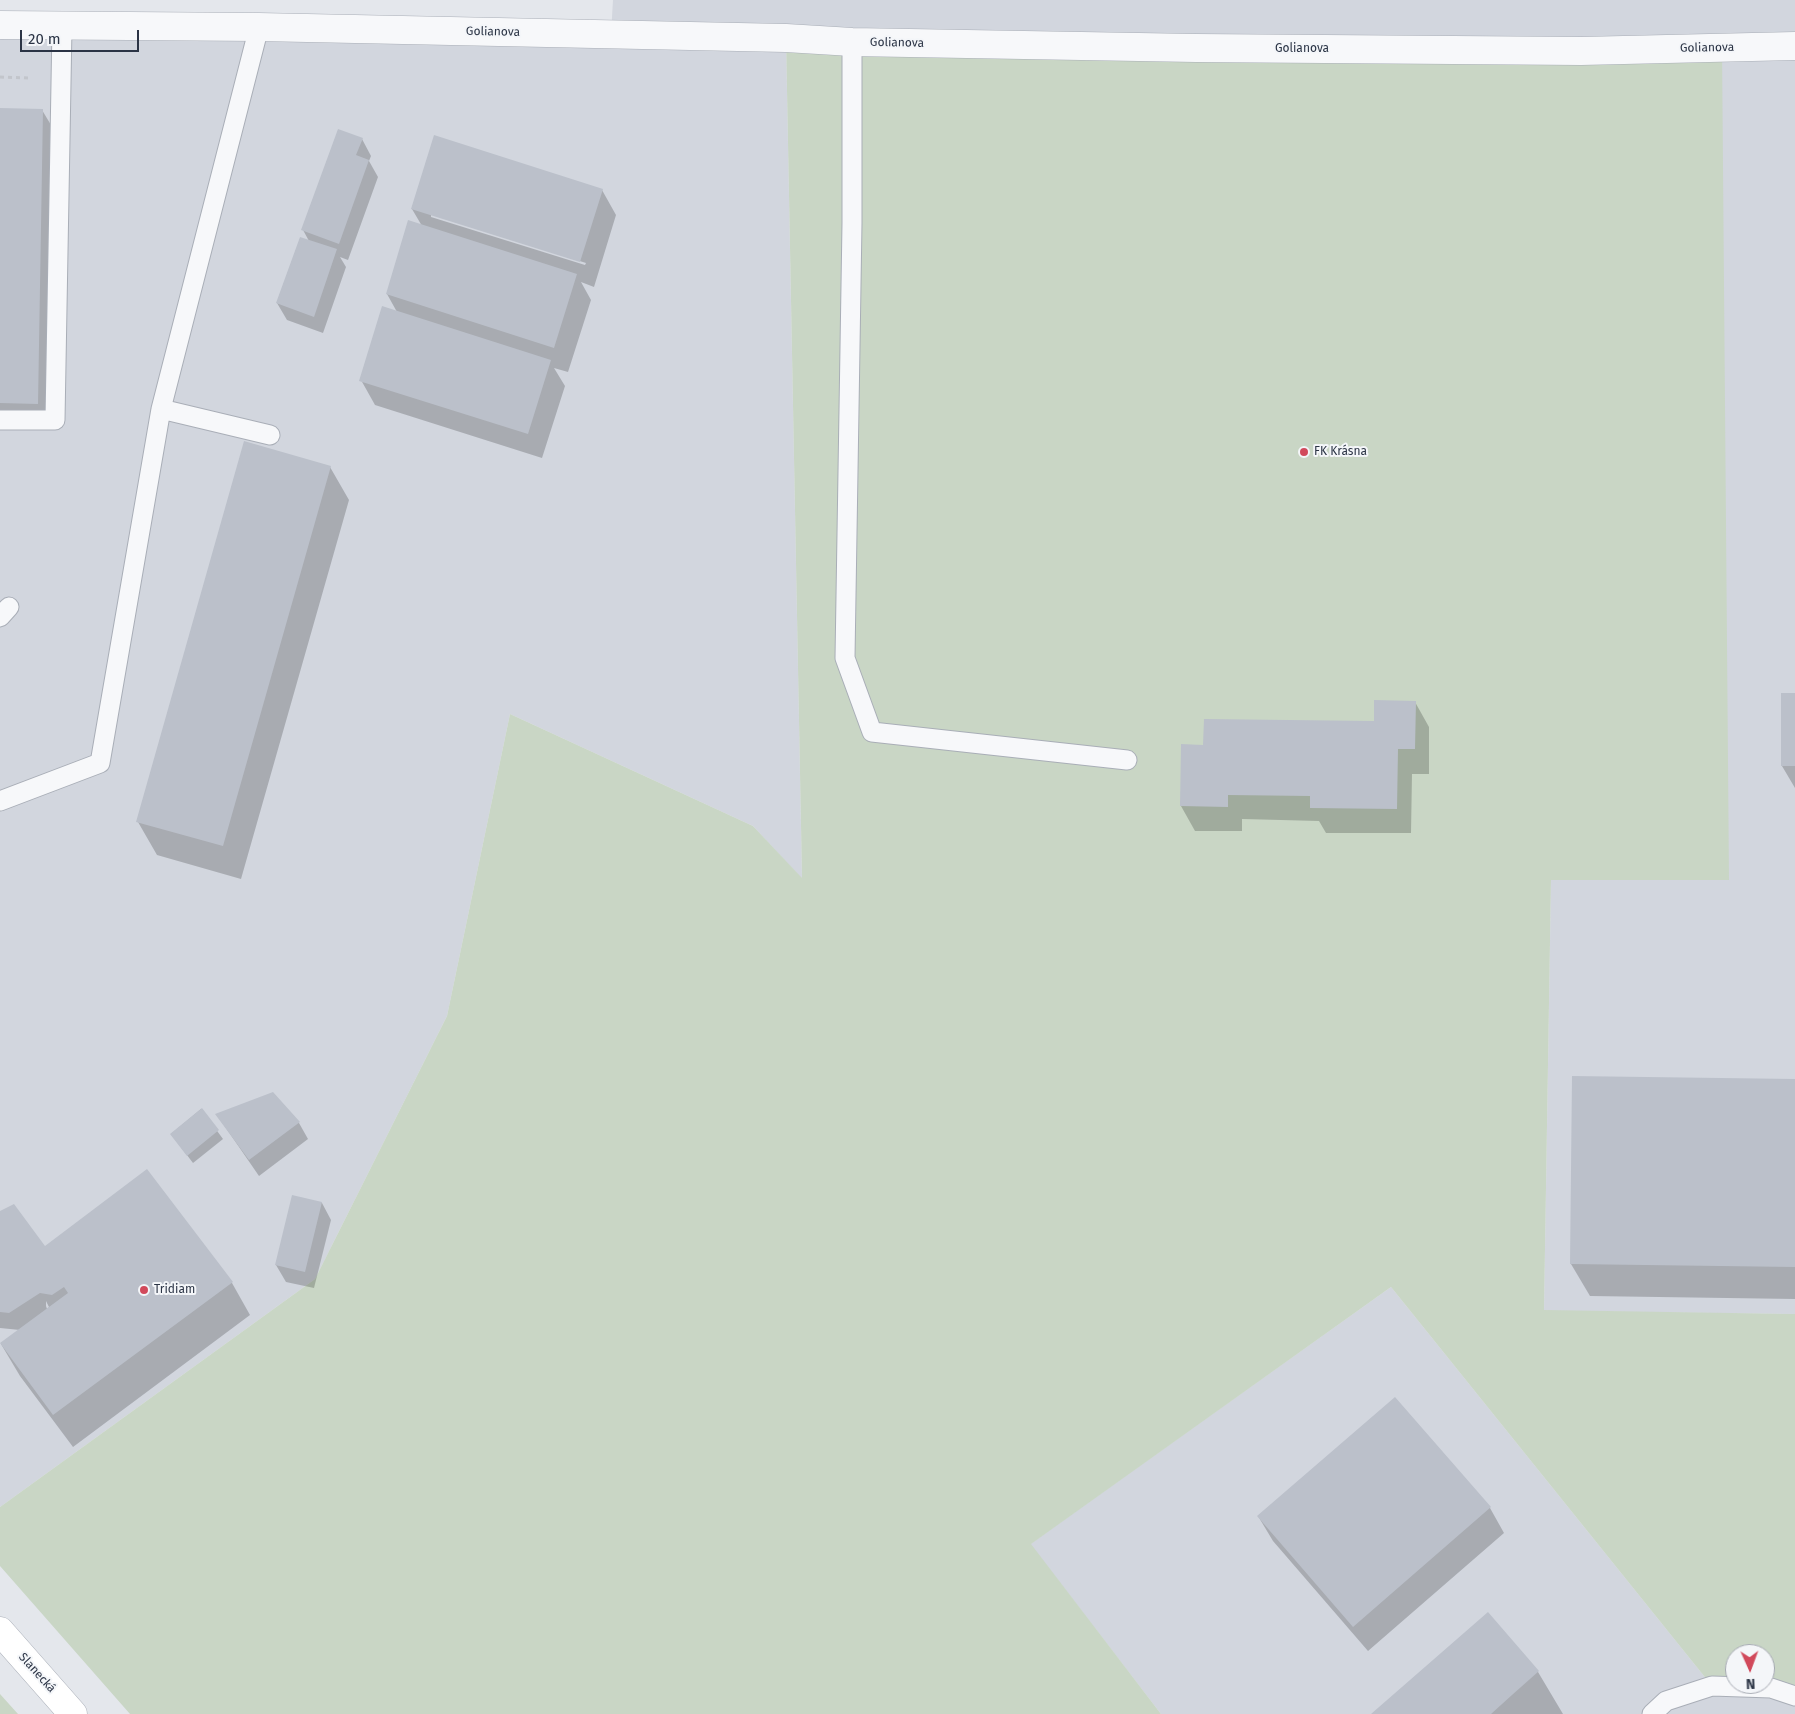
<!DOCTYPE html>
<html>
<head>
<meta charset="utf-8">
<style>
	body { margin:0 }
	#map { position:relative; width:1795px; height:1714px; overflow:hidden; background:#e4e7ec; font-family:"Fira Sans",sans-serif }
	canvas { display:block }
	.north { position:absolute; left:1725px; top:1644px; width:50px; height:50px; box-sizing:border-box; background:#f4f6f9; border:1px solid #a4a8b1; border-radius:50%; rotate:178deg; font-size:14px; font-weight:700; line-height:20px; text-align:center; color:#2b3445 }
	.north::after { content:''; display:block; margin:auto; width:18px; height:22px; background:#d1495b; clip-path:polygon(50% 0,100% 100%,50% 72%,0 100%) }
	.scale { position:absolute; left:20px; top:30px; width:119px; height:22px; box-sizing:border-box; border:2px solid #2b3445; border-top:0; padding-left:6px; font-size:15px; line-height:18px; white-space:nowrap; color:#2b3445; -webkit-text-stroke:4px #f4f6f9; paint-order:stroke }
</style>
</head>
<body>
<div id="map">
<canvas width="1795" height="1714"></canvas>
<div class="north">N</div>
<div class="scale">20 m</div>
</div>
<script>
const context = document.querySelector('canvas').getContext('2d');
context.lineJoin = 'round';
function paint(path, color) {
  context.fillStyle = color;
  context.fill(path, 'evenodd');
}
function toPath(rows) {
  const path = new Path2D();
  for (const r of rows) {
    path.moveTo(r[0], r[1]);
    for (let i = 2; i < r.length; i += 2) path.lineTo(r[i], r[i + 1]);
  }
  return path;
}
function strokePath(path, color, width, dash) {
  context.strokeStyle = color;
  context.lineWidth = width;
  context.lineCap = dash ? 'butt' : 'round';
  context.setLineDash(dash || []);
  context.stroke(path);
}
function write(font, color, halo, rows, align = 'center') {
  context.font = font + ' "Fira Sans",sans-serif';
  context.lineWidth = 4;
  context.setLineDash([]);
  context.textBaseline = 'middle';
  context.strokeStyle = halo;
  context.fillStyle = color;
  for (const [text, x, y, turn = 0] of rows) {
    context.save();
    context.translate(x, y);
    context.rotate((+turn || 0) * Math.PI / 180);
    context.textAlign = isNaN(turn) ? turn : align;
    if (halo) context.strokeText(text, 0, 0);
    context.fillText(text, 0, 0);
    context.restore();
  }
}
paint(toPath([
	[613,0,1795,0,1795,1314,1544,1311,1551,880,1729,880,786,39,802,879,753,826,510,714,447,1016,315,1279,0,1507,0,25,611,34],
	[1391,1287,1712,1686,1795,1692,1795,1714,1161,1714,1030,1544]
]), '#d2d6de');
paint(toPath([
	[786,38,1722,47,1729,880,1551,880,1544,1310,1795,1314,1795,1693,1712,1686,1391,1287,1031,1544,1161,1714,130,1714,0,1566,0,1507,315,1279,447,1016,510,714,753,826,802,878],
	[1735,1654,1765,1654,1765,1684,1735,1684],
	[0,1694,18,1714,0,1714]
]), '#c9d6c5');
paint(toPath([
	[0,109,42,110,57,135,52,428,0,427],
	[362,139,371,156,369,161,378,177,348,260,340,257,346,267,323,333,287,320,277,303,309,241,303,230],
	[602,190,616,215,594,287,581,282,591,300,568,372,554,368,565,386,542,458,375,405,361,380,397,312,387,294,422,226,412,209],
	[431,214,586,263,585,265,431,217],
	[330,467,349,500,241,879,157,855,138,822],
	[1795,695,1795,788,1782,766],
	[1415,702,1429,727,1429,774,1412,774,1411,833,1326,833,1319,821,1242,819,1242,831,1195,831,1181,806,1182,745,1205,746,1375,723],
	[1795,1081,1795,1299,1590,1296,1571,1264],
	[201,1109,223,1139,193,1163,171,1134],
	[217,1115,299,1123,308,1139,259,1176],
	[293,1197,322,1203,331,1220,314,1288,286,1282,276,1265],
	[0,1212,45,1248,232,1283,250,1315,73,1447,20,1376,1,1344,20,1330,0,1328],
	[46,1301,49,1307,47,1309,46,1306],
	[1490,1508,1504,1533,1368,1651,1273,1541,1258,1516],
	[1488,1614,1538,1672,1563,1714,1373,1714]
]), '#0003');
paint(toPath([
	[0,108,43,109,38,404,0,403],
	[338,129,363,138,356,155,369,160,339,244,301,230],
	[434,135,603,189,580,262,411,209],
	[408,220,577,274,554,348,386,294],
	[300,237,337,249,314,317,276,303],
	[382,306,551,360,528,434,359,381],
	[244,441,331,466,223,846,136,822],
	[1781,693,1795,693,1795,766,1781,766],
	[1374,700,1416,701,1415,749,1398,749,1397,809,1310,808,1310,796,1228,795,1228,807,1180,806,1181,744,1203,745,1204,719,1374,721],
	[1572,1076,1795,1079,1795,1267,1570,1264],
	[273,1092,300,1122,249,1160,215,1114],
	[202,1108,219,1130,187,1156,170,1134],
	[147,1169,233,1282,53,1415,0,1343,68,1293,64,1287,52,1295,40,1293,9,1313,0,1312,0,1211,14,1204,45,1246],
	[292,1195,322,1202,305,1272,275,1265],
	[1395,1397,1491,1507,1353,1627,1257,1516],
	[1488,1612,1539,1671,1512,1695,1491,1714,1371,1714]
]), '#bbc0ca');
const lane = toPath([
	[852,42,852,223,845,658,872,732,1127,760],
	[161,409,259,27],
	[0,420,55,420,62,27],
	[0,617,9,607],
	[0,801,100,763,161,409,270,435],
	[1652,1714,1666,1701,1712,1686,1771,1688,1795,1696]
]);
const street = toPath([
	[0,25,259,27,786,38,852,42,1196,48,1581,51,1795,46]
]);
const secondary = toPath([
	[0,1631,73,1714]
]);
strokePath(lane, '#a9aeb7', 21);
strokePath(street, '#a9aeb7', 29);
strokePath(secondary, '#a9aeb7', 29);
strokePath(toPath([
	[0,77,30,78]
]), '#c2c5cb', 3, [4, 4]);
strokePath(lane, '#f7f8fa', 19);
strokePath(street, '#f7f8fa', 28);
strokePath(secondary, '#fff', 28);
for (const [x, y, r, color] of [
	[1304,452,5,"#d1495b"],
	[144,1290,5,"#d1495b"]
]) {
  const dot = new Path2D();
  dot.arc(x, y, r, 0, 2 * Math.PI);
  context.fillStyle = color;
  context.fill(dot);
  strokePath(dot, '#f4f6f9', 2);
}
write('12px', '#2b3445', '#f4f6f9', [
	["Golianova",493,32,1],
	["Golianova",897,43,1],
	["Golianova",1707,48,-1],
	["Golianova",1302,49],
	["Slanecká",37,1673,48]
]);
write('12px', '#2b3445', '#f4f6f9', [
	["FK Krásna",1314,452],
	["Tridiam",154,1290]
], 'left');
</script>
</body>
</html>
